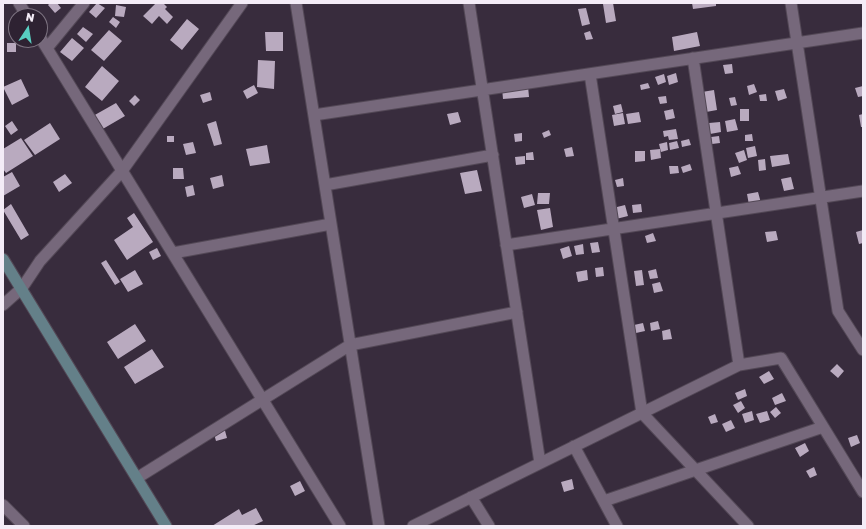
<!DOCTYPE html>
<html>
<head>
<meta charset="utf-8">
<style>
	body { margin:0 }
	#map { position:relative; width:866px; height:529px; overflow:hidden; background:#382c3d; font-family:"Golos Text",sans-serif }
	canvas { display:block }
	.frame { position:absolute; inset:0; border:4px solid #f4ecf7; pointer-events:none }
	.north { position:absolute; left:8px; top:8px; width:40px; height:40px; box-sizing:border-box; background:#2e2232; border:1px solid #7d7381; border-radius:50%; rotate:12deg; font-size:11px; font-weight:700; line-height:16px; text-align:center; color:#f4ecf7 }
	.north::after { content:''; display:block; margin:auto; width:14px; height:18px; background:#58cec1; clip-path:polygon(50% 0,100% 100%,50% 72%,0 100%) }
</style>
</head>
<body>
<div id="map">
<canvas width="866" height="529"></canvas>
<div class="frame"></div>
<div class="north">N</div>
</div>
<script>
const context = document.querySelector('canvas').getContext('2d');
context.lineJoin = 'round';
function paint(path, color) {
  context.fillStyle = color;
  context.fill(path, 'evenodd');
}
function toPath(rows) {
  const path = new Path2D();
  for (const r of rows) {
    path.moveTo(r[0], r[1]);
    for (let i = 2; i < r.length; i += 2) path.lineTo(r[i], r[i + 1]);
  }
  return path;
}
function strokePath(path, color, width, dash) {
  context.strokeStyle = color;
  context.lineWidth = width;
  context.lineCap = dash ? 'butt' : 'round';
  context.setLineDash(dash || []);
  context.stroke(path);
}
paint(toPath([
	[50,3,57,3,61,8,55,13,48,5],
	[97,3,105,8,96,18,89,12],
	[156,3,163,3,167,7,165,9,173,17,167,24,159,16,152,24,143,16],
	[613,3,616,21,606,23,603,4],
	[692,3,716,3,716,6,693,9],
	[116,5,126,7,124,17,115,16],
	[586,8,590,24,582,26,578,9],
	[113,17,120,22,116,28,109,22],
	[187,19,199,29,182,50,170,40],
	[83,27,93,34,86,42,77,34],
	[109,30,122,41,104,61,91,50],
	[590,31,593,39,586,40,584,33],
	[265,32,283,32,283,51,266,51],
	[697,32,700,46,674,51,672,37],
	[72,38,84,48,72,61,60,52],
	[7,43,16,43,16,52,7,52],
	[258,60,275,61,274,89,257,87],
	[732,64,733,73,725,74,723,65],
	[102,66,119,81,102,101,85,87],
	[676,73,678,82,669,85,667,76],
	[664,74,666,82,658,85,655,77],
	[21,79,29,96,12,105,3,87],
	[648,83,650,88,641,90,640,85],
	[754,84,757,92,749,95,747,86],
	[254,85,258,93,247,99,243,91],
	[528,86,529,97,503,99,502,88],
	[863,86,863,96,858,97,855,88],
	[784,89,787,98,778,101,775,91],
	[714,90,717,110,706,112,702,92],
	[210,92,212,100,203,103,200,95],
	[766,94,767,101,760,101,759,95],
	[135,95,140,100,134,106,129,101],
	[666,96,667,103,660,104,658,97],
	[735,97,737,105,731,106,729,98],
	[116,103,125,116,101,130,93,116],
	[621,104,623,112,615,114,613,106],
	[673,109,675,118,666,120,664,111],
	[740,109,749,109,749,121,740,121],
	[458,112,461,122,450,125,447,114],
	[639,112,641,122,628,124,626,114],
	[623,113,625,124,614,126,612,115],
	[863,114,863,127,861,127,859,115],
	[735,119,738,130,727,132,725,121],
	[12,121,18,130,11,135,5,126],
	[216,121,222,144,214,146,207,124],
	[720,122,721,132,710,134,709,123],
	[50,123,60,139,35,155,24,140],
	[676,129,678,139,669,140,668,136,664,137,663,131],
	[549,130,551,135,544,138,542,133],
	[522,133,522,141,515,142,514,134],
	[752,134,753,141,745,141,745,135],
	[167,136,174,136,174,142,167,142],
	[719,136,720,143,712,144,711,137],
	[21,138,33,156,6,173,3,169,3,149],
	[689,139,691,145,682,147,681,141],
	[677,141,679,148,670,150,669,143],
	[193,142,196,153,186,155,183,144],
	[667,142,668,150,661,152,659,144],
	[267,145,270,163,250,166,246,149],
	[755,146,757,156,748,158,746,148],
	[572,147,574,156,566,157,564,149],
	[660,149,661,158,651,160,650,150],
	[744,150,747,160,739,163,735,153],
	[635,151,645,151,645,161,635,162],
	[533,152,534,160,526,160,526,153],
	[788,154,790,164,772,167,770,156],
	[525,156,525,164,516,165,515,157],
	[765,159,766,170,759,171,758,160],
	[690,164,692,170,683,173,681,167],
	[669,166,678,166,679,173,670,174],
	[738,166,741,174,731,177,729,168],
	[173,168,183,168,184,179,173,179],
	[477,170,482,191,465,194,460,173],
	[12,172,20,186,3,196,3,177],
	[65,174,72,183,59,192,53,182],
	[222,175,224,186,213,189,210,178],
	[791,177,794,189,784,191,781,179],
	[623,178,624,186,617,187,615,180],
	[193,185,195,195,187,197,185,187],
	[758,192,761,203,749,205,747,194],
	[538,193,550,193,549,204,537,204],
	[532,194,535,205,524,208,521,197],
	[11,204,29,235,21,240,3,210],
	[641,204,642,212,633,213,632,205],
	[625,205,628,216,616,219,613,208],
	[550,208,553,227,541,230,537,210],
	[134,213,153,242,127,260,114,240,133,227,127,218],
	[863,230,863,243,859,244,856,232],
	[776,231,778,240,767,242,765,232],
	[653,233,656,241,647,243,645,236],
	[598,242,600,252,592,253,590,243],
	[583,244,584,254,576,255,574,246],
	[569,246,572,256,563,259,560,249],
	[157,248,161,256,153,260,149,252],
	[106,260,120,282,115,285,101,263],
	[603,267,604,276,596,277,595,268],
	[656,269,658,278,650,279,648,271],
	[135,270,143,284,128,292,120,279],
	[587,270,588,280,578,282,576,272],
	[642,270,644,285,636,286,634,271],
	[660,282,663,291,654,293,652,284],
	[658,321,660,329,651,331,650,323],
	[643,323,645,331,636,333,634,325],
	[135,324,146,341,118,359,107,342],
	[670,329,672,339,663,340,662,331],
	[152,349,164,367,135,384,124,367],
	[837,364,844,371,838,378,830,371],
	[769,371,774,379,764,384,759,377],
	[745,389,747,396,738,400,735,393],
	[782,393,786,401,775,405,772,398],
	[741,401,745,408,738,413,733,405],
	[776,407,781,413,775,418,770,412],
	[752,411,754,420,745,423,742,414],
	[767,411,770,420,760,423,756,414],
	[715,414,718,422,711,424,708,417],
	[731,420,735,428,726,432,722,424],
	[224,427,227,438,216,441,213,430],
	[857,435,860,443,851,447,848,438],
	[805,443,809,451,800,457,795,448],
	[814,467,817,475,810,478,806,471],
	[572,479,574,489,564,492,561,482],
	[300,481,305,491,295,496,290,486],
	[256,508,263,521,252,526,212,526,239,509,242,515]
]), '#b9aabf');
const minor = toPath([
	[19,3,27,16],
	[296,3,379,526],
	[469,3,540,463],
	[791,3,838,311,863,350],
	[40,37,340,526],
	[47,48,84,3],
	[693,58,739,365],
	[590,74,642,413,748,526],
	[314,115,863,33],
	[325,185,493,155],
	[506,245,863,191],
	[173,253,331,224],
	[3,305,22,288,40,261,122,171,242,3],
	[574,446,617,526],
	[137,478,350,345,517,312],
	[471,497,489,526],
	[604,501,823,427],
	[3,505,24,526],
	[413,526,739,365,781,358,863,492]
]);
const secondary = toPath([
	[3,259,166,526]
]);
strokePath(minor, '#534856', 13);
strokePath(secondary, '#534856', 13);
strokePath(minor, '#76687b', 11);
strokePath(secondary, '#648089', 11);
</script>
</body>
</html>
